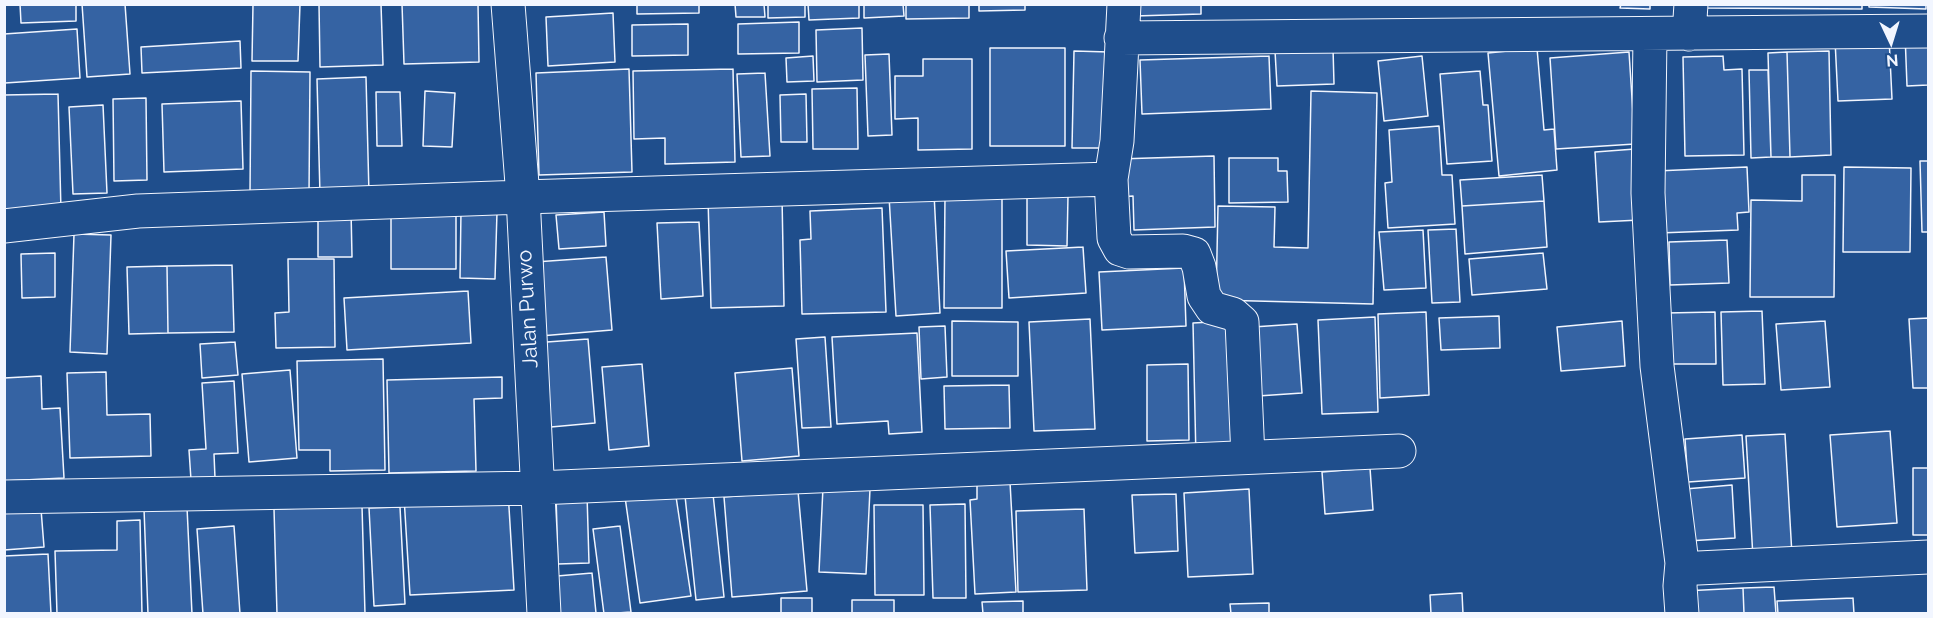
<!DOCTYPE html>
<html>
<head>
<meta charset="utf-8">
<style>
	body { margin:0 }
	#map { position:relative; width:1933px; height:618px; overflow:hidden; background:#1f4e8c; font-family:Raleway,sans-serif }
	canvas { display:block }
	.frame { position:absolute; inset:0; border:6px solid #f2f6ff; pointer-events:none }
	.north { position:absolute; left:1861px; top:12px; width:60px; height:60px; -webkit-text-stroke:4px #1f4e8c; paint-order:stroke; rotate:176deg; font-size:16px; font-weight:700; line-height:24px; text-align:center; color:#f2f6ff }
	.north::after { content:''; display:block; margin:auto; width:21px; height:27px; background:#f2f6ff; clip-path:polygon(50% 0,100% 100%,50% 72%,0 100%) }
</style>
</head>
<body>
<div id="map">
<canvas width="1933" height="618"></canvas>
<div class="frame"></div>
<div class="north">N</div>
</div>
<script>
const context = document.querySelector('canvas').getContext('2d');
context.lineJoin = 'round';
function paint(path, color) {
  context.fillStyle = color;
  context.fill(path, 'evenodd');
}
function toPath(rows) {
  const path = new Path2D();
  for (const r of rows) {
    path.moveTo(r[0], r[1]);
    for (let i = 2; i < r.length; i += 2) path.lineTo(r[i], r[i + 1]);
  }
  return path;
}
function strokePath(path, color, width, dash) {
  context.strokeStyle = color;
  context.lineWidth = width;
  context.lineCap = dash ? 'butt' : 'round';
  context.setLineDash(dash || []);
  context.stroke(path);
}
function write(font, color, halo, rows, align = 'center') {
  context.font = font + ' Raleway,sans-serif';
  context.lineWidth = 4.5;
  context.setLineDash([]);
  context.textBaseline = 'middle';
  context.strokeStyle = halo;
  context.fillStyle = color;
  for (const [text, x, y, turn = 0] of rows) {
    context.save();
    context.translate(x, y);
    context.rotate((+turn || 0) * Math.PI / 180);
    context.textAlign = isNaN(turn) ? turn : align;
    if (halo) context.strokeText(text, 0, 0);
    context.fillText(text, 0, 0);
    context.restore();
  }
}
const building = toPath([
	[20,4,76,4,76,21,21,23,20,4],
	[82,4,125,4,130,74,87,77,82,4],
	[253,4,300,4,298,61,252,61,253,4],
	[319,4,381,4,383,65,320,67,319,4],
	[402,4,478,4,479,62,404,64,402,4],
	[637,4,699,4,699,13,637,14,637,4],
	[735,4,764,4,765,17,736,17,735,4],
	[768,4,805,4,805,17,768,18,768,4],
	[808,4,859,4,859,18,809,20,808,4],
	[864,4,903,4,904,16,864,18,864,4],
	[906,4,969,4,969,18,906,19,906,4],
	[979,4,1025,4,1025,10,979,11,979,4],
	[1135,4,1201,4,1201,14,1135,16,1135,4],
	[1621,4,1650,4,1650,9,1620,8,1621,4],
	[1706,4,1862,4,1862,9,1706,8,1706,4],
	[1869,4,1926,4,1926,9,1869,7,1869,4],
	[613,13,615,62,548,66,546,17,613,13],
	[799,22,799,53,738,54,738,24,799,22],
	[688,24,688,55,632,56,632,25,688,24],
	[862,28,863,80,817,82,816,30,862,28],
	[77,29,80,78,5,83,4,34,77,29],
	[1905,34,1928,34,1928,85,1907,86,1905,34],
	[1889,37,1892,99,1838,101,1835,40,1889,37],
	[240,41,241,68,142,73,141,47,240,41],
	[990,48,1065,48,1065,146,990,146,990,48],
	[1333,48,1334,84,1277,86,1275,51,1333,48],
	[1537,48,1544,130,1554,129,1557,170,1499,176,1488,53,1537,48],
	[1074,51,1109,52,1107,148,1072,148,1074,51],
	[1829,51,1831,155,1790,157,1787,52,1829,51],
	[1629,52,1635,144,1556,149,1550,58,1629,52],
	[1787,52,1790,157,1771,157,1768,53,1787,52],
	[889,54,892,135,868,136,865,55,889,54],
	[813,56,814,81,787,82,786,58,813,56],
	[1269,56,1271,109,1142,114,1140,60,1269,56],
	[1422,56,1428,116,1384,121,1378,61,1422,56],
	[1723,56,1724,70,1742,69,1744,155,1685,156,1683,57,1723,56],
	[923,59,972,59,972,149,918,150,918,118,895,119,895,76,923,76,923,59],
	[629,69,632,172,539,175,536,73,629,69],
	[733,69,735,162,665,164,665,138,634,139,633,71,733,69],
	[1749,70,1768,70,1771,157,1751,158,1749,70],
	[251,71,310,72,309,195,250,194,251,71],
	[1480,71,1483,105,1488,105,1492,161,1447,164,1440,74,1480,71],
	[765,73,770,156,741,157,737,74,765,73],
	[366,77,369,194,320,195,317,79,366,77],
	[857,88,858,149,813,149,812,89,857,88],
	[425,91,455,93,452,147,423,146,425,91],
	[1311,91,1377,93,1373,304,1216,300,1218,206,1275,207,1274,247,1308,248,1311,91],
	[376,92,400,92,402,146,377,146,376,92],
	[58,94,61,211,4,213,4,95,58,94],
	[806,94,807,142,781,142,780,95,806,94],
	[146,98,147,180,114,181,113,99,146,98],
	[241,101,243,169,164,172,162,104,241,101],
	[103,105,107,193,73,194,69,107,103,105],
	[1439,126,1442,175,1452,175,1455,224,1388,228,1385,183,1392,182,1389,130,1439,126],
	[1635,149,1640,220,1599,222,1595,152,1635,149],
	[1214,156,1215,227,1134,230,1133,196,1119,197,1118,159,1214,156],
	[1229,158,1278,158,1278,171,1287,171,1288,202,1229,203,1229,158],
	[1920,161,1928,161,1928,232,1922,232,1920,161],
	[1747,167,1749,212,1737,213,1738,230,1659,233,1656,171,1747,167],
	[1844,167,1911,168,1910,252,1843,252,1844,167],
	[1542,175,1544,201,1462,206,1460,180,1542,175],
	[1802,175,1835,175,1834,297,1750,297,1751,200,1802,201,1802,175],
	[934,193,940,313,896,316,889,196,934,193],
	[782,196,784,306,711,308,708,198,782,196],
	[945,196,1002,197,1002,308,944,308,945,196],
	[1027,196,1068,196,1067,246,1027,245,1027,196],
	[1544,201,1547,247,1465,254,1462,206,1544,201],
	[882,208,886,312,802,314,800,240,811,239,810,211,882,208],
	[318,210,351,210,352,257,318,257,318,210],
	[461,211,497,212,495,279,460,278,461,211],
	[604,212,606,246,559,249,556,215,604,212],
	[391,216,456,216,456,269,391,269,391,216],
	[699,222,703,296,661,299,657,223,699,222],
	[1456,229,1460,302,1432,303,1428,230,1456,229],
	[1423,230,1426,288,1384,290,1379,232,1423,230],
	[74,234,111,235,107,354,70,352,74,234],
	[1727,240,1729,283,1670,285,1669,242,1727,240],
	[1083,247,1086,293,1009,298,1006,251,1083,247],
	[55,253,55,297,22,298,21,254,55,253],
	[1543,253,1547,289,1472,295,1469,259,1543,253],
	[606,257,612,330,540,336,535,262,606,257],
	[288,259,334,259,335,347,276,348,275,313,289,312,288,259],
	[232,265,234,332,168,333,167,266,232,265],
	[167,266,168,333,129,334,127,267,167,266],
	[1184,268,1186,326,1102,330,1099,272,1184,268],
	[468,291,471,343,347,350,344,298,468,291],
	[1762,311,1765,384,1723,385,1721,312,1762,311],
	[1426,312,1429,395,1380,398,1378,314,1426,312],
	[1715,312,1716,364,1666,364,1666,313,1715,312],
	[1499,316,1500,348,1441,350,1439,318,1499,316],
	[1375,317,1378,412,1322,414,1318,320,1375,317],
	[1928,318,1928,388,1913,388,1909,319,1928,318],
	[1090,319,1095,429,1034,431,1029,322,1090,319],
	[952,321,1018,322,1018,376,952,376,952,321],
	[1230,321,1234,457,1196,459,1193,323,1230,321],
	[1622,321,1625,366,1561,371,1557,327,1622,321],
	[1825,321,1830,387,1781,390,1776,324,1825,321],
	[1297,324,1302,393,1258,396,1253,327,1297,324],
	[945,326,947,377,921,379,919,327,945,326],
	[917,333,922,432,889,434,888,421,837,424,832,337,917,333],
	[825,337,831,427,802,428,796,339,825,337],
	[588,339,595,423,540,428,533,343,588,339],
	[235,342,238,375,202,378,200,344,235,342],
	[383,359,385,470,330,471,330,450,299,450,297,361,383,359],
	[642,364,649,446,609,450,602,367,642,364],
	[1188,364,1189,440,1147,441,1147,365,1188,364],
	[792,368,799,456,742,461,735,373,792,368],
	[290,370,297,458,249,462,242,374,290,370],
	[106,372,107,415,150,414,151,456,70,458,67,373,106,372],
	[41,376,42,409,60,408,64,478,4,481,4,378,41,376],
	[502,377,502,398,474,399,476,471,389,473,387,380,502,377],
	[234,381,238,453,214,454,215,478,191,480,189,450,206,449,202,383,234,381],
	[1009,385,1010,428,945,429,944,386,1009,385],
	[1890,431,1897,523,1837,527,1830,435,1890,431],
	[1785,434,1792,555,1753,558,1746,436,1785,434],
	[1742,435,1745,478,1688,482,1685,439,1742,435],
	[1370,468,1373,510,1325,514,1322,472,1370,468],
	[1913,468,1928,468,1928,535,1913,535,1913,468],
	[1010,482,1016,592,975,594,970,500,977,499,977,483,1010,482],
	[1732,485,1735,538,1688,541,1685,489,1732,485],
	[823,487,870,489,866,574,819,572,823,487],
	[1249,489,1253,574,1188,577,1184,493,1249,489],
	[675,490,691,596,640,603,625,497,675,490],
	[508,491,514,590,410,595,404,497,508,491],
	[798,491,807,591,732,597,724,497,798,491],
	[587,494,589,563,558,564,556,495,587,494],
	[713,494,724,597,696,600,685,496,713,494],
	[1176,494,1178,551,1135,553,1132,495,1176,494],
	[965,504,966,598,933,598,930,505,965,504],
	[874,505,923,505,924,595,875,595,874,505],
	[362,506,365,614,277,614,274,509,362,506],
	[187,507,192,614,148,614,144,509,187,507],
	[400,507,405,604,374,606,369,508,400,507],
	[41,509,44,547,4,550,4,511,41,509],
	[1084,509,1087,590,1018,592,1016,511,1084,509],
	[140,520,142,614,57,614,55,551,117,550,117,521,140,520],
	[234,526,240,614,203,614,197,529,234,526],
	[620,526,631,612,604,614,593,529,620,526],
	[48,554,51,614,4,614,4,556,48,554],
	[592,573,596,613,560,614,557,576,592,573],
	[1774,587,1776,614,1744,614,1743,588,1774,587],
	[1743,588,1744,614,1685,614,1684,591,1743,588],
	[1462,593,1463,614,1431,614,1430,595,1462,593],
	[781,598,812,598,812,614,781,614,781,598],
	[1853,598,1854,614,1778,614,1777,601,1853,598],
	[852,600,894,600,894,614,852,614,852,600],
	[1023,601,1023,614,983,614,982,602,1023,601],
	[1269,603,1269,614,1231,614,1230,604,1269,603]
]);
paint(building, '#3563a3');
strokePath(building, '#f2f6ff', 1.5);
const street = toPath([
	[508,4,523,197,544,614],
	[1689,34,1691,4],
	[1650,35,1648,193,1657,366,1682,563,1680,586,1682,614],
	[1121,38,1928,31],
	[1111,179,1114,238,1120,249,1129,252,1183,251,1194,254,1199,267,1204,296,1212,308,1233,314,1242,322,1248,457],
	[4,226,138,211,523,197,1111,179,1117,141,1124,4],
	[4,497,537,488,1399,451],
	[1682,563,1690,568,1698,568,1928,557]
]);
strokePath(street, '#f2f6ff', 35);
strokePath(street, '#1f4e8c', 33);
write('21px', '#f2f6ff', '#1f4e8c', [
	["Jalan Purwo",528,309,-93]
]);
</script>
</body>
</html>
